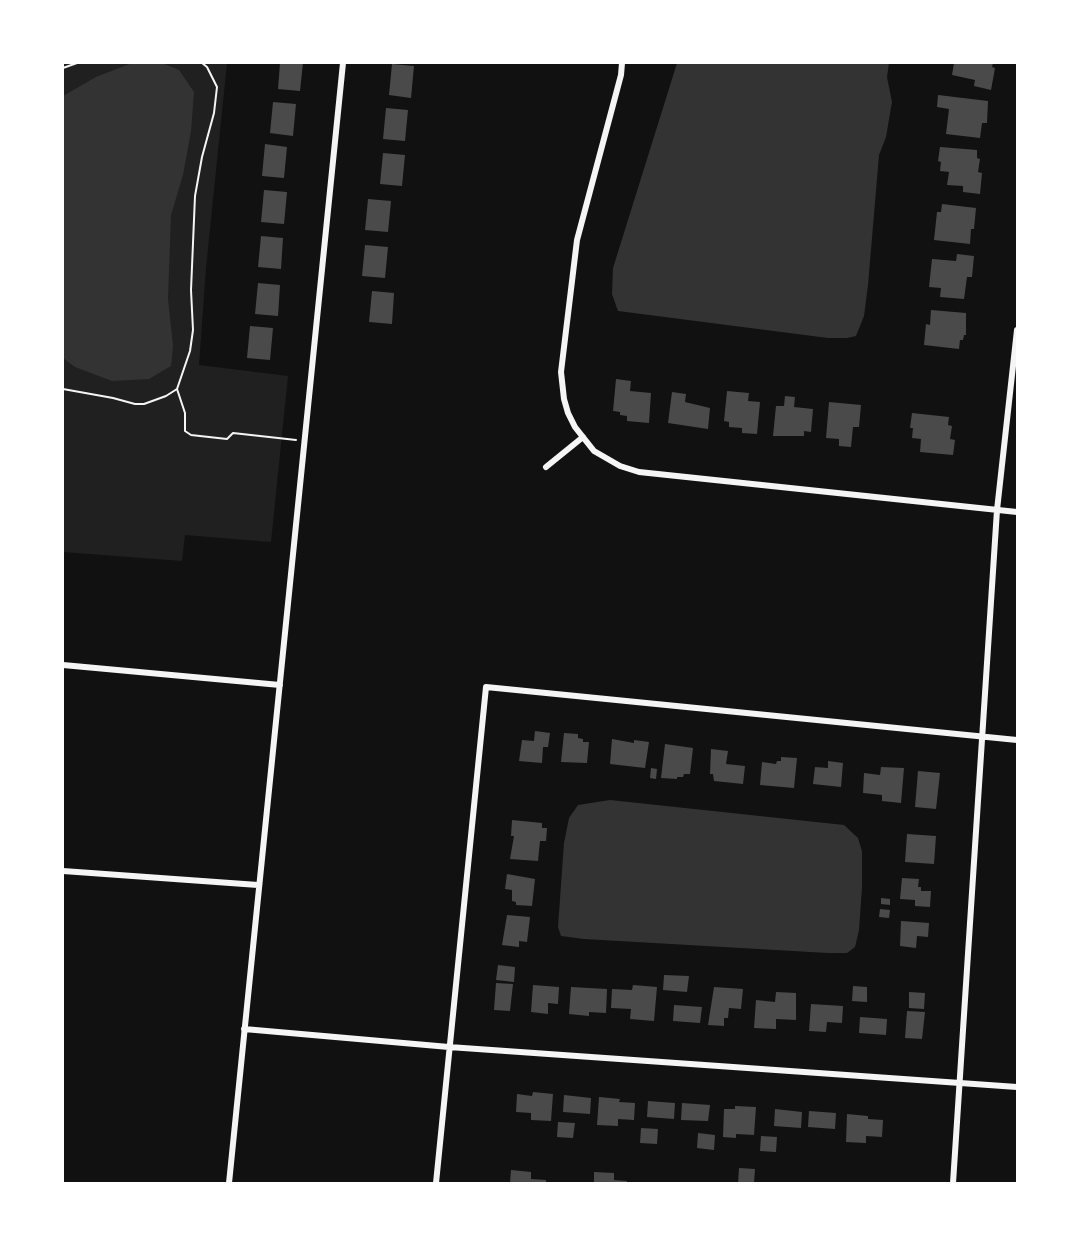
<!DOCTYPE html>
<html>
<head>
<meta charset="utf-8">
<style>
	body { margin:0 }
	#map { position:relative; width:1080px; height:1246px; overflow:hidden; background:#111; font-family:Mulish,sans-serif }
	canvas { display:block }
	.frame { position:absolute; inset:0; border:64px solid #fff; pointer-events:none }
</style>
</head>
<body>
<div id="map">
<canvas width="1080" height="1246"></canvas>
<div class="frame"></div>
</div>
<script>
const context = document.querySelector('canvas').getContext('2d');
context.lineJoin = 'round';
function paint(path, color) {
  context.fillStyle = color;
  context.fill(path, 'evenodd');
}
function toPath(rows) {
  const path = new Path2D();
  for (const r of rows) {
    path.moveTo(r[0], r[1]);
    for (let i = 2; i < r.length; i += 2) path.lineTo(r[i], r[i + 1]);
  }
  return path;
}
function strokePath(path, color, width, dash) {
  context.strokeStyle = color;
  context.lineWidth = width;
  context.lineCap = dash ? 'butt' : 'round';
  context.setLineDash(dash || []);
  context.stroke(path);
}
paint(toPath([
	[63,63,227,63,206,268,199,365,288,376,271,542,185,535,182,561,63,552]
]), '#202020');
paint(toPath([
	[132,63,162,63,179,70,194,92,191,131,183,175,171,215,168,299,173,346,171,366,149,379,112,381,75,367,63,358,63,96,96,77],
	[677,63,889,63,887,77,892,102,886,137,879,155,868,285,864,316,856,336,847,338,828,338,618,311,612,294,613,268],
	[610,800,844,825,858,838,862,851,862,888,859,930,855,947,847,953,828,953,584,939,561,936,558,927,564,843,569,818,578,805]
]), '#333');
paint(toPath([
	[280,63,303,63,300,91,278,89],
	[954,63,993,63,992,67,995,68,991,90,974,86,975,80,952,75],
	[392,64,414,66,411,98,389,95],
	[938,95,988,101,987,123,982,123,980,138,946,134,949,109,937,107],
	[273,102,296,104,293,136,270,133],
	[386,108,408,110,405,141,383,139],
	[265,144,287,147,284,178,262,176],
	[940,147,977,150,977,158,980,159,978,172,982,173,980,194,963,192,963,186,947,185,949,172,940,171,941,162,938,161],
	[383,153,405,155,402,186,380,184],
	[264,190,287,192,284,224,261,222],
	[368,199,391,201,388,232,365,230],
	[942,204,976,208,974,229,971,229,970,244,934,240,937,212,941,212],
	[261,236,283,238,281,269,258,267],
	[365,245,388,247,385,278,362,276],
	[957,254,974,256,972,277,967,277,964,299,940,297,941,288,929,287,932,259,956,261],
	[258,283,280,285,278,316,255,314],
	[372,291,394,293,392,324,369,322],
	[931,310,966,313,966,335,964,335,963,340,960,340,959,349,924,345,926,324,930,325],
	[250,326,273,328,270,360,247,358],
	[616,379,631,381,630,391,651,393,649,423,627,421,627,416,620,415,620,412,613,411],
	[727,391,749,393,748,401,760,402,757,434,742,433,742,428,729,427,729,422,724,421],
	[672,392,686,394,685,402,710,408,708,429,668,423],
	[785,396,795,397,794,407,813,409,811,432,804,431,804,436,773,436,776,406,784,406],
	[829,402,861,405,859,427,853,427,851,447,839,446,839,439,826,438],
	[912,413,949,417,948,425,952,426,950,439,955,440,953,455,920,452,921,439,912,438,913,428,910,428],
	[535,731,550,733,548,747,543,747,542,763,519,761,522,740,534,741],
	[564,733,578,734,578,738,583,739,583,742,589,742,587,763,561,762],
	[612,739,634,743,634,740,649,742,645,768,610,764],
	[665,744,693,748,690,774,684,774,683,777,677,777,677,779,661,778],
	[711,749,728,751,726,764,745,766,743,784,714,781,713,774,710,774],
	[781,757,797,758,794,788,760,785,762,762,776,764,777,761,781,761],
	[828,761,843,763,841,787,813,784,815,767,828,768],
	[881,767,904,768,901,803,882,801,882,795,863,793,864,773,880,775],
	[651,768,657,769,656,779,650,778],
	[918,771,940,773,936,809,915,807],
	[512,820,542,823,542,828,547,828,546,841,540,841,538,861,510,859,514,836,511,836],
	[907,834,936,836,934,864,905,862],
	[507,874,535,879,532,906,516,905,516,902,512,901,512,890,505,889],
	[902,878,919,879,918,887,921,887,921,891,931,891,930,907,915,906,915,900,900,899],
	[881,898,890,899,890,905,881,904],
	[880,909,890,910,889,918,879,917],
	[507,915,530,917,527,942,519,941,519,947,502,945],
	[901,921,929,923,928,937,917,936,916,948,900,946],
	[498,965,515,967,514,982,496,980],
	[664,975,689,976,687,992,663,990],
	[496,983,513,984,510,1011,494,1010],
	[533,985,559,987,558,1004,548,1003,548,1014,531,1012],
	[633,985,657,987,654,1021,630,1019,631,1009,611,1008,612,989,632,990],
	[853,986,867,987,867,1002,852,1001],
	[571,987,607,989,606,1013,589,1012,589,1016,569,1014],
	[714,987,743,989,741,1009,729,1008,728,1018,724,1018,724,1026,708,1025],
	[776,992,796,993,796,1020,776,1019,776,1029,754,1028,756,1000,775,1002],
	[909,992,925,993,924,1009,909,1008],
	[811,1004,843,1006,842,1023,827,1022,826,1032,809,1031],
	[674,1005,702,1007,700,1023,673,1021],
	[907,1011,925,1012,922,1039,905,1038],
	[860,1017,887,1019,886,1035,859,1033],
	[533,1092,553,1094,551,1121,531,1120,531,1113,516,1112,517,1094,532,1096],
	[564,1095,591,1098,590,1114,563,1112],
	[599,1097,620,1099,619,1102,635,1103,634,1120,618,1119,618,1126,597,1125],
	[648,1101,675,1103,674,1119,647,1117],
	[682,1103,710,1105,708,1121,681,1120],
	[735,1106,756,1107,754,1135,736,1134,736,1138,723,1137,724,1109,735,1109],
	[775,1109,802,1112,801,1128,774,1126],
	[809,1111,836,1113,835,1129,808,1127],
	[847,1114,868,1116,868,1119,883,1120,882,1137,866,1136,866,1143,846,1142],
	[558,1122,575,1123,573,1138,557,1137],
	[641,1128,658,1129,657,1144,640,1143],
	[698,1133,715,1135,714,1150,697,1148],
	[761,1136,777,1137,776,1152,760,1151],
	[739,1168,755,1169,754,1183,738,1183],
	[511,1170,531,1172,531,1179,546,1180,546,1183,510,1183],
	[594,1172,614,1173,614,1180,627,1181,627,1183,594,1183]
]), '#4a4a4a');
strokePath(toPath([
	[202,63,207,67,217,87,214,113,202,157,195,196,191,290,193,330,190,351,177,389,185,413,185,431,191,435,227,439,233,433,296,440],
	[63,68,77,63],
	[63,389,113,398,135,404,144,404,166,396,177,389]
]), '#f5f5f5', 2);
strokePath(toPath([
	[622,63,621,75,577,240,561,372,564,399,568,413,575,427,594,451,620,466,639,472,1017,512],
	[546,467,583,437],
	[63,665,280,685],
	[63,871,258,885],
	[244,1029,449,1047,1017,1087],
	[229,1183,343,63],
	[436,1183,486,687,1017,740],
	[953,1183,997,510,1017,330]
]), '#f5f5f5', 6);
</script>
</body>
</html>
